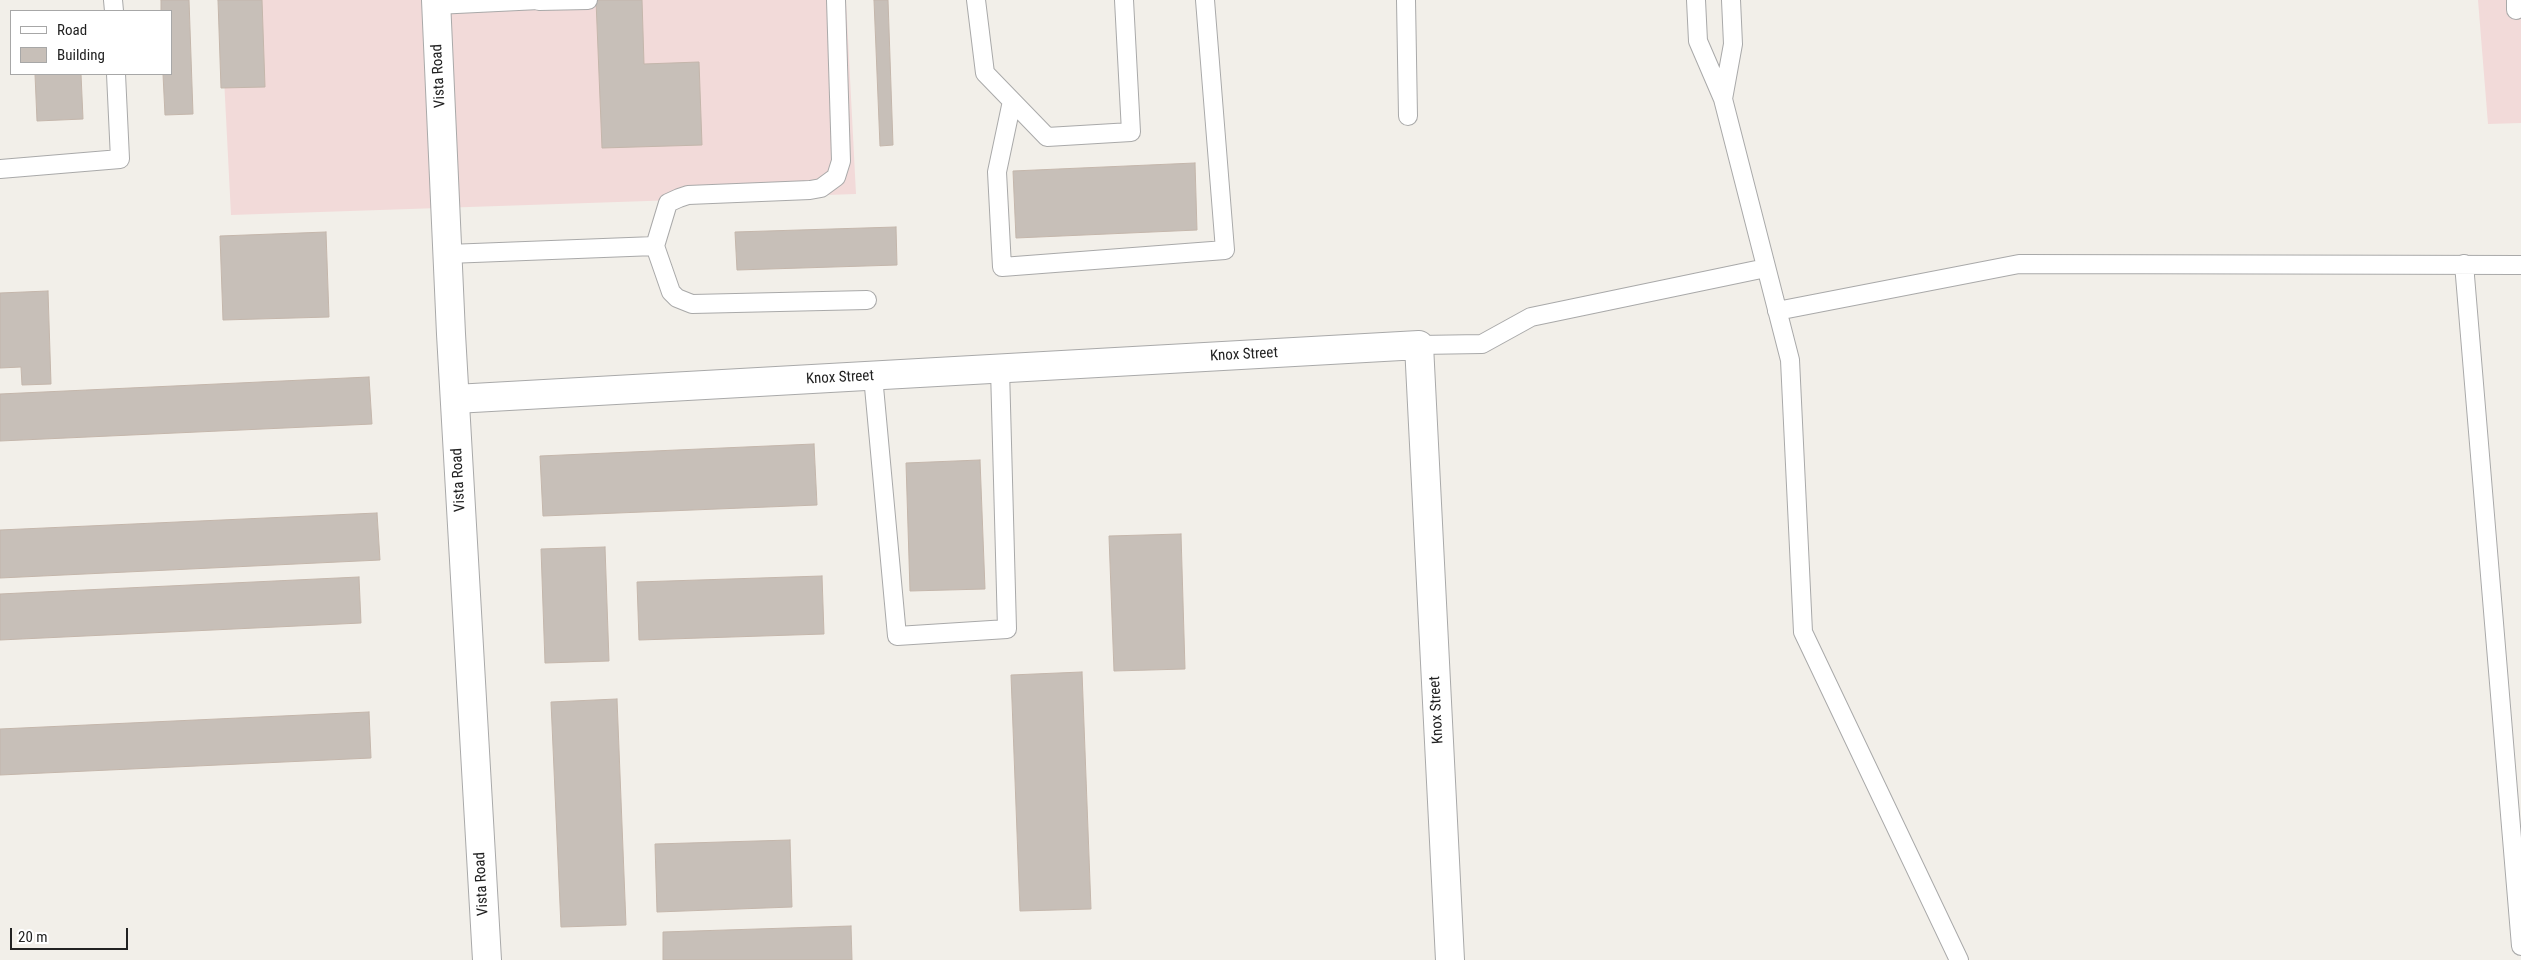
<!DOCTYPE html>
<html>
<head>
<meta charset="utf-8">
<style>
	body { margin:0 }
	#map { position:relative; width:2521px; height:960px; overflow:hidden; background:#f2efe9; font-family:"Roboto Condensed",sans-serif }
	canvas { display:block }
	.legend { position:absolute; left:10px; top:10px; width:162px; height:65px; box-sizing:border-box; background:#fff; border:1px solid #a7a7a7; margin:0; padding:6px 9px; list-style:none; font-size:15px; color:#222 }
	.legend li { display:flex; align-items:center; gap:10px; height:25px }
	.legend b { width:25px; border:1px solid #a7a7a7 }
	.scale { position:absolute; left:10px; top:928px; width:118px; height:22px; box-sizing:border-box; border:2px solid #222; border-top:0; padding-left:6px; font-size:15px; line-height:18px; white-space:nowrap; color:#222; -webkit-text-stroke:4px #fff; paint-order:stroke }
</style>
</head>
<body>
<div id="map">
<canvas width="2521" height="960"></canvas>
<ul class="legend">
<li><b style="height:6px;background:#fff"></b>Road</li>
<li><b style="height:14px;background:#c7bfb8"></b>Building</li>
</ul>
<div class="scale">20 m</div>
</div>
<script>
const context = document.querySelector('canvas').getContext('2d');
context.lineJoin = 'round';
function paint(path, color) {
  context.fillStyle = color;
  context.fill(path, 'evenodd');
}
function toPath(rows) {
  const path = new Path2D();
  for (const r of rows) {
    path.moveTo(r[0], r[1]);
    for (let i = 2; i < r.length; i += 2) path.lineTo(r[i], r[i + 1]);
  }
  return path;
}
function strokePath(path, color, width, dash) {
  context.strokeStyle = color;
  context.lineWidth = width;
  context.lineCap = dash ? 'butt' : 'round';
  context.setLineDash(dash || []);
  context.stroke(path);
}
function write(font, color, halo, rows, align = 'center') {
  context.font = font + ' "Roboto Condensed",sans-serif';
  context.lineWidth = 5;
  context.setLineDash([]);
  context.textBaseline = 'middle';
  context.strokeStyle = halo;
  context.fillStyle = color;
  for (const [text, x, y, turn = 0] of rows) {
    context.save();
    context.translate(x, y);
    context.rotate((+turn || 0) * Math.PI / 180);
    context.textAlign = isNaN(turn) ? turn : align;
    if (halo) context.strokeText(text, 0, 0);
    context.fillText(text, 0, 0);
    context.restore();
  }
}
paint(toPath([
	[220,0,846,0,856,194,231,215],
	[2478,0,2521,0,2521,123,2488,124]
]), '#f2dad9');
const building = toPath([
	[161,0,189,0,193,114,165,115,163,74,171,74,171,11,161,11,161,0],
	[218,0,262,0,265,87,221,88,218,0],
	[596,0,642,0,644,64,699,62,702,145,602,148,596,0],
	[874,0,888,0,893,145,880,146,874,0],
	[35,74,81,74,83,119,37,121,35,74],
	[1195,163,1197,230,1016,238,1013,171,1195,163],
	[896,227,897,265,737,270,735,232,896,227],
	[326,232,329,317,223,320,220,236,326,232],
	[48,291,51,384,22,385,21,367,0,368,0,293,48,291],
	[369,377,372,424,0,441,0,394,369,377],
	[814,444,817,505,543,516,540,456,814,444],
	[980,460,985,589,910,591,906,463,980,460],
	[377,513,380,560,0,578,0,530,377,513],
	[1181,534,1185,669,1114,671,1109,536,1181,534],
	[605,547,609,661,545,663,541,549,605,547],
	[822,576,824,634,639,640,637,582,822,576],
	[359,577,361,623,0,640,0,594,359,577],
	[1082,672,1091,909,1020,911,1011,675,1082,672],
	[617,699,626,925,561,927,551,702,617,699],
	[369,712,371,758,0,775,0,729,369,712],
	[790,840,792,907,657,912,655,844,790,840],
	[851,926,852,960,663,960,663,932,851,926]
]);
paint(building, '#c7bfb8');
strokePath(building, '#c4b6ab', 1);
const service = toPath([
	[113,0,114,11],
	[976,0,985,73,1047,137,1131,132,1124,0],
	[1406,0,1408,116],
	[1696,0,1698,41,1723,99,1790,360,1803,632,1959,960],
	[2516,0,2516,10],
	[539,1,588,0],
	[436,5,539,0],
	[1723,99,1733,44,1731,0],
	[1012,101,997,172,1002,267,1225,250,1205,0],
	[0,169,120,159,116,74],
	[655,246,668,203,679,198,688,195,810,190,821,188,836,177,841,161,836,0],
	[448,254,655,246,671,292,677,298,692,304,867,300],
	[2464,264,2521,946],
	[1777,311,2019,264,2521,265],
	[1419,345,1482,344,1531,317,1766,268],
	[873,376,897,636,1007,629,1000,369]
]);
const minor = toPath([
	[455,399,1419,345,1450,960]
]);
const tertiary = toPath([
	[436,0,451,334,487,960]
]);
strokePath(service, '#a9a9a9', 20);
strokePath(minor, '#a9a9a9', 30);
strokePath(tertiary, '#a9a9a9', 30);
strokePath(service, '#fff', 18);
strokePath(minor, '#fff', 28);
strokePath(tertiary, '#fff', 28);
write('15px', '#222', '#fff', [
	["Vista Road",439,76,-93],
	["Knox Street",1244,355,-3],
	["Knox Street",840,378,-3],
	["Vista Road",459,480,-93],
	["Knox Street",1437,710,-93],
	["Vista Road",482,884,-93]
]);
</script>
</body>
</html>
